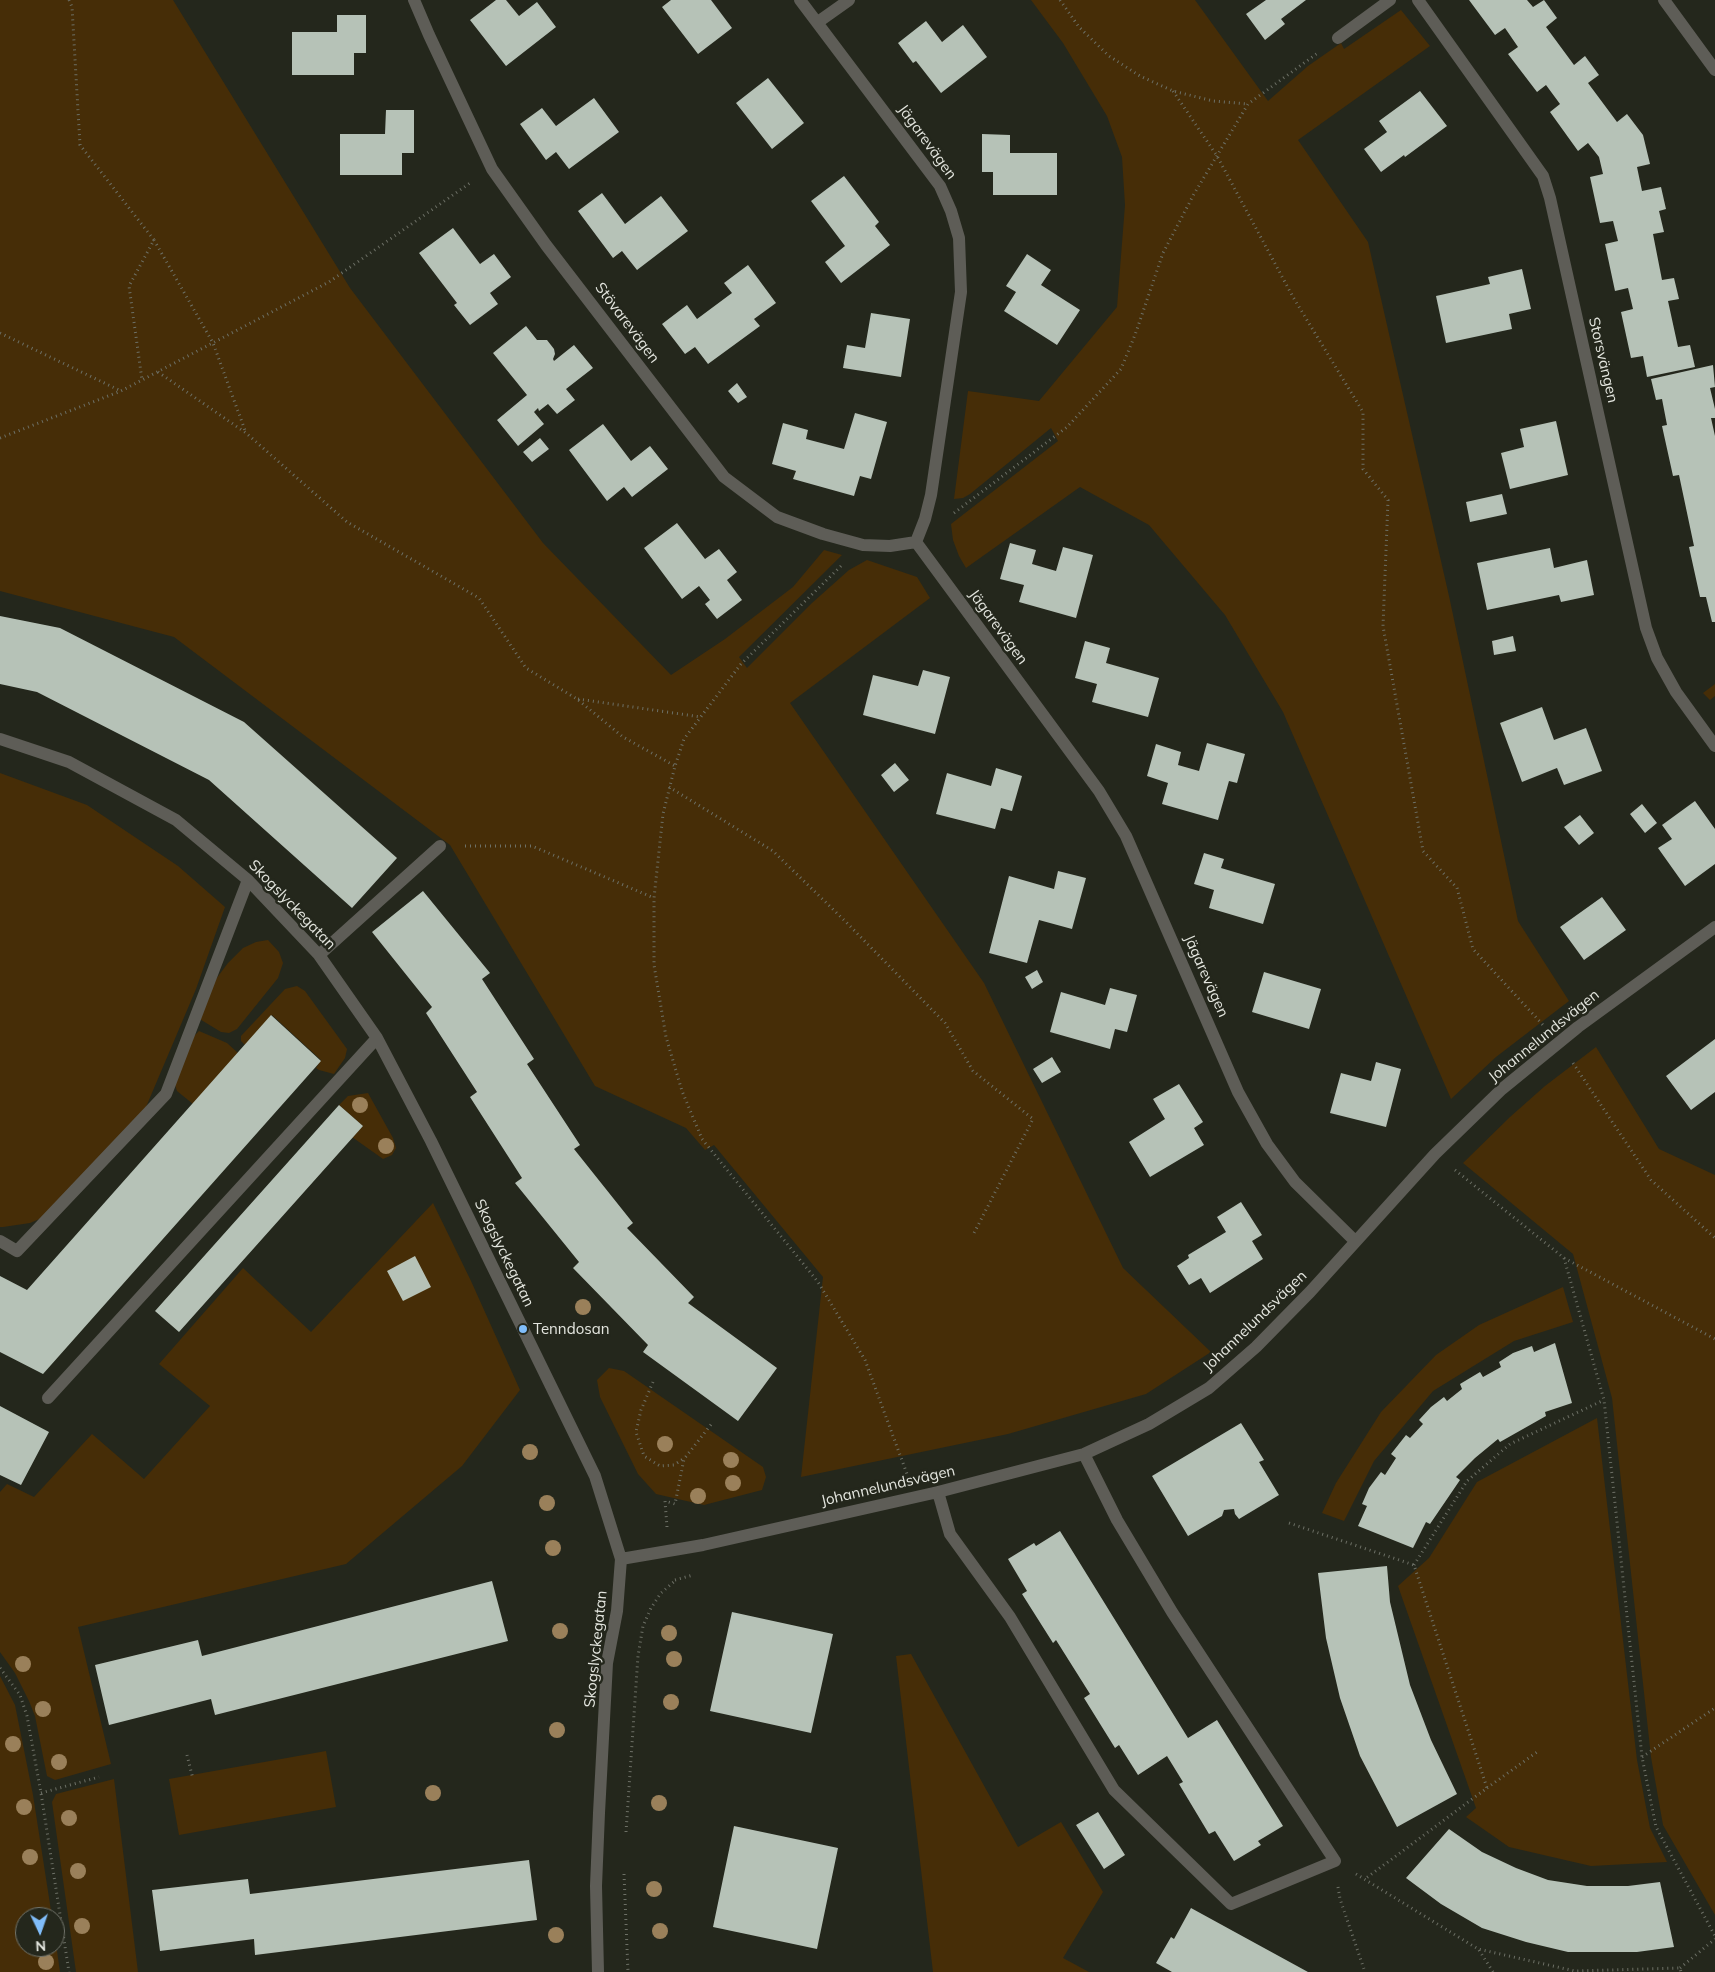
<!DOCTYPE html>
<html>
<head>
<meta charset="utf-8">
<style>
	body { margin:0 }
	#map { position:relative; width:1715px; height:1972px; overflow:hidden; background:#24271c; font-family:Mulish,sans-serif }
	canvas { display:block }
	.north { position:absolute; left:15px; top:1907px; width:50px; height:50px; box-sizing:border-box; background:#24271c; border:1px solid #71736a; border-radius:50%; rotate:177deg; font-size:14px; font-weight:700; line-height:20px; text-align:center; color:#e4e6df }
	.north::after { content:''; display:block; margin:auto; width:18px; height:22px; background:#80bdfa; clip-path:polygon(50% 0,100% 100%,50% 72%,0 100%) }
</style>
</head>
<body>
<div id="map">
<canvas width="1715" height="1972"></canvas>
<div class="north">N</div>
</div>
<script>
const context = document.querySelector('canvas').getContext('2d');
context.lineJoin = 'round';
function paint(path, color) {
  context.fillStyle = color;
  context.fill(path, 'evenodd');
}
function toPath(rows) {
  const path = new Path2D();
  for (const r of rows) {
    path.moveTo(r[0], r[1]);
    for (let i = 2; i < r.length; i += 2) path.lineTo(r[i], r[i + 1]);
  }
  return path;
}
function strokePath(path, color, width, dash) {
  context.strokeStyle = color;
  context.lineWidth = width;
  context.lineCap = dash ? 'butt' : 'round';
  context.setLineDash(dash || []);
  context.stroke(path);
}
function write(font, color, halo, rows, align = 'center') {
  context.font = font + ' Mulish,sans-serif';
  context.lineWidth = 5;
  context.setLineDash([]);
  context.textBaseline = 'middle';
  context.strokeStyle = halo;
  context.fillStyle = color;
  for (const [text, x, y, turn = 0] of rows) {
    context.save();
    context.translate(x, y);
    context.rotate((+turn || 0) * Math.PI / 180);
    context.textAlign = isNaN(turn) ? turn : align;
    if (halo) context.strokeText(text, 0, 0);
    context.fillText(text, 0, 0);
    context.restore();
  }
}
paint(toPath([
	[0,0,173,0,350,288,543,543,671,675,725,639,793,587,824,550,842,555,739,657,747,668,812,603,849,570,867,560,917,577,930,598,790,703,984,983,1123,1268,1211,1352,1146,1394,1008,1434,801,1477,823,1277,714,1145,705,1150,686,1128,595,1086,450,845,174,637,0,591],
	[1031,0,1195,0,1268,101,1308,66,1341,43,1344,49,1401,10,1430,46,1298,140,1368,242,1449,596,1518,921,1569,1001,1496,1057,1451,1099,1283,712,1225,615,1149,525,1080,487,966,568,959,556,953,540,951,524,1058,441,1051,428,970,494,963,498,954,499,968,391,1039,401,1117,307,1125,205,1122,157,1107,116,1063,43],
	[1715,684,1715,696,1710,700,1703,693],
	[0,773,87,805,178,866,225,907,196,989,146,1107,51,1214,30,1223,3,1227,0,1227],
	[268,940,279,952,283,963,278,978,237,1029,229,1033,221,1032,198,1018,216,979,228,963,243,948,256,942],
	[297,986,305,991,347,1049,345,1058,334,1074,319,1070,316,1068,321,1060,272,1015,245,1045,241,1041,241,1036,285,989],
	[199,1031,227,1043,238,1053,193,1104,177,1091,174,1082,189,1041],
	[1596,1047,1659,1149,1715,1175,1715,1915,1663,1825,1651,1757,1612,1398,1573,1254,1463,1163,1510,1117,1545,1086],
	[368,1093,393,1138,396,1148,392,1155,383,1159,352,1137,363,1126,339,1105,348,1096],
	[433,1203,471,1281,520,1390,462,1466,346,1564,78,1627,111,1764,55,1780,47,1776,35,1716,29,1701,15,1673,0,1652,0,1492,7,1484,34,1497,92,1434,144,1479,210,1406,159,1364,243,1268,311,1332],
	[1563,1287,1573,1322,1514,1341,1433,1391,1374,1461,1344,1521,1322,1513,1336,1483,1381,1412,1436,1355,1479,1325],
	[609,1368,624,1371,763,1467,766,1477,762,1490,704,1505,656,1494,638,1474,600,1397,597,1380],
	[1597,1418,1637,1760,1650,1828,1667,1862,1591,1866,1509,1847,1466,1817,1476,1808,1398,1586,1429,1558,1477,1482],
	[911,1654,1018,1847,1061,1822,1103,1892,1063,1958,1089,1972,933,1972,896,1656],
	[0,1676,15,1705,33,1795,52,1917,25,1917,25,1947,55,1947,55,1937,60,1972,0,1972],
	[326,1751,336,1807,179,1835,169,1779],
	[114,1779,138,1972,76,1972,52,1802,56,1794]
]), '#462d07');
paint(toPath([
	[496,0,506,0,519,16,537,2,556,27,506,66,470,20],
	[671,0,711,0,732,28,698,54,662,7],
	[1266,0,1306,0,1281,19,1285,24,1265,40,1246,14],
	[1469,0,1527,0,1533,7,1544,0,1557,18,1546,27,1574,65,1585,56,1599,75,1588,83,1617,122,1627,114,1643,135,1650,164,1637,167,1642,191,1661,187,1666,209,1659,211,1664,232,1653,234,1662,280,1674,278,1679,299,1668,301,1678,347,1690,345,1695,367,1647,377,1643,356,1631,358,1621,312,1633,309,1628,288,1615,291,1605,244,1618,241,1613,221,1600,223,1590,177,1603,174,1599,157,1588,143,1578,151,1550,112,1560,104,1546,85,1537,92,1508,54,1518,47,1505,28,1495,35],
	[337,15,366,15,366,53,354,53,354,75,292,75,292,32,337,32],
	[926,21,942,42,963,25,987,57,941,93,916,61,913,63,898,43],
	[768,78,804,123,772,149,736,103],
	[1420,91,1447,126,1405,157,1404,155,1381,172,1364,149,1387,132,1379,121],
	[594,98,619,132,569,169,556,152,546,160,520,124,542,108,556,126],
	[386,110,414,110,414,153,402,153,402,175,340,175,340,134,385,134],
	[982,134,1010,135,1010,153,1057,153,1057,195,993,195,993,172,982,172],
	[844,176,879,222,875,226,890,245,841,283,825,262,845,246,811,201],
	[602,193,625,224,661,196,688,231,637,270,622,251,613,258,578,211],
	[453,228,480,264,494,254,511,277,490,293,498,304,470,325,454,305,457,303,419,253],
	[1027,254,1051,270,1041,285,1080,310,1057,345,1004,311,1016,292,1006,286],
	[748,265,776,303,754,319,760,326,708,364,695,347,685,354,662,324,687,305,697,319,732,293,724,283],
	[1522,269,1531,309,1509,314,1512,329,1446,343,1436,296,1490,284,1488,277],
	[871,313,910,319,901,377,843,368,847,345,865,348],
	[526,326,537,340,547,340,554,349,555,354,553,359,554,361,574,345,593,368,566,389,575,400,557,414,548,404,539,411,538,408,534,412,544,424,518,446,497,420,527,395,493,353],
	[1713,365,1715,387,1710,388,1715,409,1715,418,1711,418,1715,436,1715,622,1712,622,1706,597,1700,597,1689,547,1694,546,1679,475,1673,476,1662,426,1667,425,1662,399,1656,400,1651,379],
	[737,383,747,397,738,403,728,391],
	[855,413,887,422,871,479,860,476,854,496,793,479,796,471,772,464,783,423,808,430,806,439,844,449],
	[1556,421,1568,475,1510,489,1501,453,1524,447,1520,429],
	[603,424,631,461,650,446,668,469,632,497,624,487,607,501,569,450],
	[540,438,549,449,532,462,523,452],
	[1502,494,1507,514,1470,522,1466,502],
	[677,523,705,559,719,549,737,572,727,580,742,600,717,619,705,604,710,600,699,586,682,599,644,548],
	[1010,543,1036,550,1032,564,1056,571,1063,547,1093,555,1076,618,1019,602,1024,585,1000,579],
	[1550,548,1554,568,1587,560,1594,595,1561,602,1559,595,1487,610,1477,563],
	[0,616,60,628,244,722,397,858,352,908,209,780,37,692,0,684],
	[1513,636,1516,651,1494,655,1492,641],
	[1085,641,1110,648,1106,663,1159,678,1148,717,1092,702,1097,684,1075,678],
	[923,670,950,677,935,734,863,715,873,675,918,686],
	[1542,707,1554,740,1586,728,1602,771,1564,785,1557,768,1522,782,1500,723],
	[1207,743,1245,754,1237,783,1229,781,1218,820,1162,804,1168,783,1147,776,1156,744,1181,752,1178,765,1199,771],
	[895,763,909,780,894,792,881,775],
	[996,768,1022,776,1012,811,1001,808,995,829,936,814,947,773,991,786],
	[1695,801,1715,829,1715,864,1685,886,1658,848,1672,839,1662,825],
	[1642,804,1657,823,1645,833,1630,814],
	[1580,815,1594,833,1579,845,1564,827],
	[1204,853,1224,859,1221,868,1275,884,1263,924,1209,908,1214,890,1194,884],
	[1058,871,1086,878,1072,929,1039,920,1027,963,989,953,1009,876,1054,889],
	[423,891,490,973,482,979,534,1059,527,1064,580,1145,574,1149,633,1223,627,1228,694,1297,688,1303,777,1368,738,1421,643,1352,648,1345,573,1268,579,1262,515,1183,522,1178,470,1097,477,1092,426,1013,432,1007,372,932],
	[1602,897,1626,930,1584,960,1560,927],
	[1037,970,1043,982,1032,989,1025,977],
	[1264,972,1321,989,1309,1029,1252,1012],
	[1110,988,1137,995,1127,1032,1115,1029,1110,1049,1050,1032,1061,992,1105,1005],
	[271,1015,321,1061,43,1374,0,1352,0,1276,27,1290],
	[1715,1039,1715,1092,1691,1110,1666,1076],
	[1052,1057,1061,1072,1042,1083,1033,1069],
	[1376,1062,1401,1069,1386,1127,1330,1113,1341,1073,1371,1081],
	[1179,1084,1203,1122,1194,1128,1204,1145,1150,1177,1129,1142,1165,1119,1153,1099],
	[339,1105,363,1126,179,1332,155,1311],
	[1241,1202,1262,1235,1252,1241,1263,1259,1210,1293,1201,1278,1189,1285,1177,1266,1189,1258,1188,1255,1226,1232,1217,1217],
	[415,1256,431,1287,403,1301,387,1271],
	[1555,1343,1572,1403,1545,1412,1546,1416,1500,1442,1498,1439,1475,1458,1456,1477,1460,1480,1430,1524,1426,1522,1413,1548,1358,1526,1367,1506,1362,1504,1369,1488,1381,1472,1385,1475,1396,1458,1391,1454,1406,1435,1410,1438,1423,1424,1419,1420,1431,1407,1444,1397,1447,1401,1462,1389,1460,1384,1480,1372,1483,1377,1501,1367,1499,1362,1513,1353,1532,1346,1534,1352],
	[0,1406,49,1432,21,1485,0,1475],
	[1241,1423,1264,1460,1259,1462,1279,1495,1239,1519,1235,1514,1234,1509,1224,1510,1222,1516,1188,1536,1152,1476],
	[1060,1531,1188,1738,1217,1720,1283,1826,1258,1841,1261,1845,1234,1861,1215,1831,1209,1834,1179,1784,1183,1782,1167,1756,1138,1775,1119,1745,1115,1748,1084,1698,1090,1694,1056,1640,1053,1643,1022,1594,1027,1591,1008,1559,1034,1543,1036,1546],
	[1387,1566,1390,1602,1410,1685,1431,1740,1457,1794,1397,1827,1360,1756,1340,1698,1326,1638,1318,1573],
	[492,1581,508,1641,215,1715,211,1699,109,1725,95,1665,198,1640,202,1656],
	[732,1612,833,1634,811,1733,710,1711],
	[1098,1812,1125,1855,1104,1869,1076,1825],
	[734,1826,838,1848,817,1949,713,1927],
	[1449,1829,1482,1852,1516,1868,1548,1880,1587,1886,1628,1886,1660,1882,1674,1947,1637,1952,1568,1952,1526,1942,1482,1928,1441,1904,1406,1878],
	[529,1860,537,1920,255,1955,254,1939,160,1951,152,1890,248,1879,250,1894],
	[1191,1908,1233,1931,1308,1972,1172,1972,1156,1963,1171,1937,1174,1939]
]), '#b6c2b7');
strokePath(toPath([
	[69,0,72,7,80,145,154,240,129,286,142,380],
	[1060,0,1079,27,1109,56,1140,76,1173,91,1213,101,1248,104],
	[1173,91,1217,156,1293,297,1363,412,1363,469,1388,500,1383,626,1423,851,1457,888,1473,949,1543,1025],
	[154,240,213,343,246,433],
	[0,333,121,391],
	[158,372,246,433,347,522,479,598,526,668,577,699,623,737,675,766],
	[0,438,121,391,329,282,470,183],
	[954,513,1067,427,1121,369,1135,335,1163,253,1194,194,1248,104,1319,52],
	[841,566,741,664,684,739,675,766,663,814,654,898,654,965,666,1037,682,1091,702,1139,818,1282,865,1360,907,1474],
	[578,699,701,717],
	[669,787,773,851,845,921,945,1023,973,1071,1033,1119,973,1235],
	[465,846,532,846,654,898],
	[1573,1063,1651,1180,1715,1238],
	[1455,1170,1564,1258,1604,1400,1642,1757,1656,1827,1715,1936],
	[1564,1258,1715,1339],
	[653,1382,641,1410,636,1432,644,1456,660,1466,674,1465,683,1459],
	[1289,1523,1414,1565,1487,1788,1365,1879],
	[667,1527,665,1501,675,1504,684,1459,713,1422],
	[1414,1565,1467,1481,1510,1444,1604,1400],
	[675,1580,693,1575],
	[0,1668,20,1695,27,1716,41,1793,69,1972],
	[187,1755,193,1779],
	[1642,1757,1715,1708],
	[1487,1788,1537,1752],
	[41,1793,99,1777],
	[626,1832,638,1656,643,1626,651,1608,661,1593,676,1580],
	[624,1874,628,1972],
	[1356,1874,1478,1949,1575,1971,1680,1968,1681,1972],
	[1338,1887,1340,1899,1365,1972],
	[1479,1950,1493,1972],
	[1680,1968,1715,1939]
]), '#6d7066', 3, [1, 4]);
strokePath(toPath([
	[414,0,429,35,492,169,546,245,724,477,777,517,823,534,863,545,890,546,916,542],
	[800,0,940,186,951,211,959,238,961,292,931,495,925,519,916,542,1099,791,1126,836,1238,1092,1267,1144,1295,1182,1355,1241],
	[1418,0,1543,176,1550,198,1646,628,1657,658,1676,692,1715,746],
	[1664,0,1715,70],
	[818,22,849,0],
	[1338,38,1390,0],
	[0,739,69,762,176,820,248,880,319,955,377,1038,431,1141,595,1476,621,1559,617,1611,607,1663,599,1813,596,1886,598,1972],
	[319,955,440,846],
	[0,1241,17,1251,166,1094,248,880],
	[48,1398,377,1038],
	[938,1492,950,1534,1010,1617,1114,1790,1231,1904,1335,1861,1172,1612,1117,1520,1084,1454],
	[621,1559,703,1545,938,1492,1084,1454,1149,1424,1209,1388,1256,1347,1310,1292,1435,1154,1502,1089,1578,1027,1715,927]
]), '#5e5d57', 12);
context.fillStyle = '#9a805a';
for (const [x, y] of [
	[360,1105],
	[386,1146],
	[583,1307],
	[665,1444],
	[530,1452],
	[731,1460],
	[733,1483],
	[698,1496],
	[547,1503],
	[553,1548],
	[560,1631],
	[669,1633],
	[674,1659],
	[23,1664],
	[671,1702],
	[43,1709],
	[557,1730],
	[13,1744],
	[59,1762],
	[433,1793],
	[659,1803],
	[24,1807],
	[69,1818],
	[30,1857],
	[78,1871],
	[654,1889],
	[82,1926],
	[660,1931],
	[556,1935],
	[46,1962]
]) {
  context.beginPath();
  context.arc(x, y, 8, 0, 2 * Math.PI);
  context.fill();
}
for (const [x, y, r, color] of [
	[523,1329,5,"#80bdfa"]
]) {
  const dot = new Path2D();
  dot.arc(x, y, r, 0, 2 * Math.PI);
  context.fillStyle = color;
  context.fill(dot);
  strokePath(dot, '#24271c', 2);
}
write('15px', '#e4e6df', '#24271c', [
	["Jägarevägen",927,142,54],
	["Stövarevägen",627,323,53],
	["Storsvängen",1603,360,77],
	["Jägarevägen",998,627,54],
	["Skogslyckegatan",292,905,46],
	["Jägarevägen",1206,976,66],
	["Johannelundsvägen",1544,1036,-39],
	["Skogslyckegatan",504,1253,64],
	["Johannelundsvägen",1255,1321,-44],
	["Johannelundsvägen",888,1486,-13],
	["Skogslyckegatan",596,1649,-84]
]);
write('15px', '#e4e6df', '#24271c', [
	["Tenndosan",533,1329]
], 'left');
</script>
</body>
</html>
